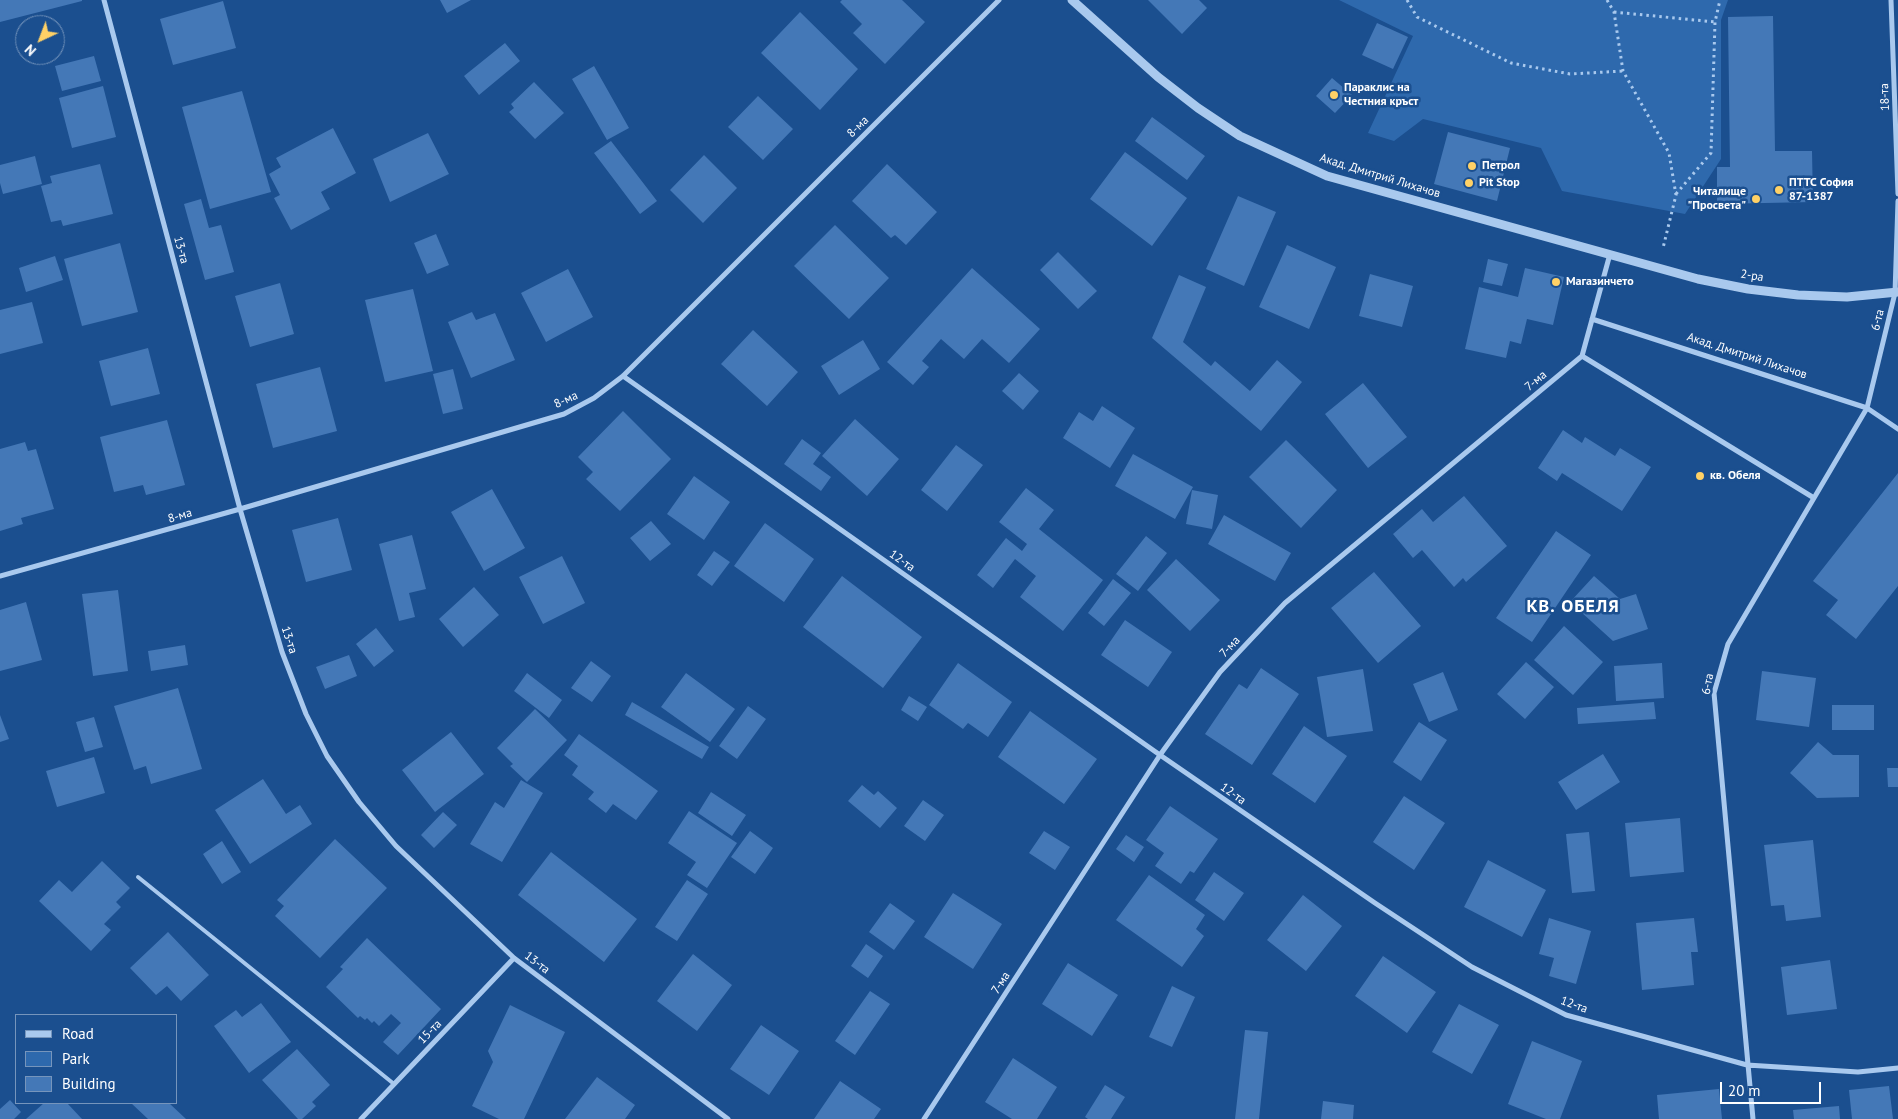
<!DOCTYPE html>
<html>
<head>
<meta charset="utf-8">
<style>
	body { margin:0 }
	#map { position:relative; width:1898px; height:1119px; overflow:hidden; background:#1b4f8f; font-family:"PT Sans",sans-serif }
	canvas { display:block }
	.legend { position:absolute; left:15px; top:1014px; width:162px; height:90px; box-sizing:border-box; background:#1b4f8f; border:1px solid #7695bc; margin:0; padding:6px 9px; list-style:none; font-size:15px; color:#fff }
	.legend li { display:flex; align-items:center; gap:10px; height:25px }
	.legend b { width:25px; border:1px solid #7695bc }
	.north { position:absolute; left:15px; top:15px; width:50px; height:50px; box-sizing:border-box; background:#1b4f8f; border:1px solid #7695bc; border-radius:50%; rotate:223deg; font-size:14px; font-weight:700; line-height:20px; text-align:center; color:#fff }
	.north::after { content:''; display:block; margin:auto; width:18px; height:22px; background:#ffd166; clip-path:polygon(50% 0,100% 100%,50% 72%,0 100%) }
	.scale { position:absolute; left:1720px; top:1082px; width:101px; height:22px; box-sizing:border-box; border:2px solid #fff; border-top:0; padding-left:6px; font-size:15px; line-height:18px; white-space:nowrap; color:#fff; -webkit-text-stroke:4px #1b4f8f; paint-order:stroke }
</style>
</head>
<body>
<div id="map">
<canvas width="1898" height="1119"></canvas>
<ul class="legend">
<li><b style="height:6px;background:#a9c9ee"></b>Road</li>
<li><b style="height:14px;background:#2e69ad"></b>Park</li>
<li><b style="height:14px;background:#4478b7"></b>Building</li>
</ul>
<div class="north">N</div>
<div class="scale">20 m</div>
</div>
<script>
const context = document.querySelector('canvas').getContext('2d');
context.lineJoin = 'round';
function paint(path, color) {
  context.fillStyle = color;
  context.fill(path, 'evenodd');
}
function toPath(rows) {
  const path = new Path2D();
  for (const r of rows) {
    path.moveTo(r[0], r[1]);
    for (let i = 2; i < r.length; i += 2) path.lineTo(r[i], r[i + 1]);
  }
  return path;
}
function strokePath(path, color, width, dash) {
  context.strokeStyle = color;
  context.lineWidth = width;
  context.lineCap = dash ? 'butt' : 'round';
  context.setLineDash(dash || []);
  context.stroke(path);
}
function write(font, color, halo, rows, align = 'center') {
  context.font = font + ' "PT Sans",sans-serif';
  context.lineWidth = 5;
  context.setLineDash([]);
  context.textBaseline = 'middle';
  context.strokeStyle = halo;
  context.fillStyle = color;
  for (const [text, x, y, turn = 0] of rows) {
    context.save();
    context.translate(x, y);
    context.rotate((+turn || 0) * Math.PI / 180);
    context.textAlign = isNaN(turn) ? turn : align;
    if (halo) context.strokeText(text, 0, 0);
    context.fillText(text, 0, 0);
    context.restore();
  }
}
paint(toPath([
	[1339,0,1728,0,1721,20,1721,159,1685,214,1562,191,1541,148,1423,119,1394,141,1368,133,1413,36]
]), '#2e69ad');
paint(toPath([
	[0,0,82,0,82,1,0,22],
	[440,0,471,0,447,13],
	[842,0,902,0,925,22,885,64,853,33,862,24,840,2],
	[1148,0,1199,0,1207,8,1182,34],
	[223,1,236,48,173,65,160,19],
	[800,12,858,69,820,110,761,53],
	[1773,16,1775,151,1812,151,1813,202,1717,204,1717,167,1730,167,1728,17],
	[1377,23,1408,37,1393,69,1362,55],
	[505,43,520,61,479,95,464,76],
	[94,56,101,81,62,91,55,66],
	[594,66,629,128,607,140,572,79],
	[1332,78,1352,95,1335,113,1316,96],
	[534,82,564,113,535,139,509,112,514,108,511,104],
	[103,86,116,137,72,148,59,98],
	[242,91,271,192,210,209,182,107],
	[758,96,793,129,763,160,728,127],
	[1152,117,1205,156,1187,180,1135,141],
	[333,128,356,173,321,192,330,209,291,230,274,198,280,195,269,174,281,167,276,158],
	[1448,132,1510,148,1497,201,1434,184],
	[428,133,449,174,390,202,373,159],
	[611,141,657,201,640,214,594,153],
	[1125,152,1187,198,1152,246,1090,199],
	[704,155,737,188,703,223,670,190],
	[35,156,42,184,3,194,0,183,0,165],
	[100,164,113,214,63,226,61,220,51,222,41,186,52,183,50,176],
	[887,164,937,212,906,245,895,235,891,238,852,201],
	[1238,196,1276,212,1244,286,1206,269],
	[201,199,209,228,221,225,234,272,205,280,184,204],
	[835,225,889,278,849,319,794,266],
	[436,234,449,265,427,274,414,243],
	[120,243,138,312,82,326,64,259],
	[1287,245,1336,267,1309,329,1259,307],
	[1058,252,1097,291,1078,309,1040,270],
	[55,256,63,280,26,292,19,268],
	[1488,259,1508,264,1502,286,1483,282],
	[972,268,1040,329,1009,363,982,339,964,359,941,339,922,361,929,367,913,385,887,362],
	[1525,268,1564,277,1553,325,1527,319,1521,344,1510,341,1506,358,1465,349,1479,287,1518,297],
	[568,269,593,317,546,342,521,293],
	[1370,274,1413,286,1402,327,1359,316],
	[1179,275,1206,287,1183,342,1211,366,1215,361,1250,391,1277,360,1302,382,1261,431,1152,338],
	[280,283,294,334,250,347,235,296],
	[413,289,433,371,385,382,365,300],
	[32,302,43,343,0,354,0,310],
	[472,312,476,320,495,313,515,360,471,378,448,322],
	[753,330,798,372,767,406,721,364],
	[863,340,880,369,839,395,821,366],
	[148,348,160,394,111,406,99,361],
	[320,367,337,431,273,448,256,384],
	[453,369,463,409,443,414,433,374],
	[1019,373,1039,391,1023,410,1002,391],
	[1363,383,1407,437,1368,468,1325,414],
	[1102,406,1135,428,1110,468,1063,438,1079,412,1093,421],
	[623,411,671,459,620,511,586,479,593,472,578,457],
	[855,419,899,459,867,496,822,456],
	[167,420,185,485,146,495,143,485,114,492,100,437],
	[1563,430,1582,443,1585,437,1615,456,1620,448,1651,467,1622,511,1562,473,1557,481,1538,468],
	[802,439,821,453,813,464,831,477,821,491,784,464],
	[1286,440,1337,490,1301,528,1249,477],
	[25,442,28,451,36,449,54,509,21,518,23,524,0,531,0,449],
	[956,445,983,465,947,511,921,490],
	[1133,454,1193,487,1175,519,1115,486],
	[1898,473,1898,586,1856,639,1826,615,1838,600,1813,581],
	[694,476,730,502,704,540,667,514],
	[1026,488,1054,510,1039,529,1103,580,1063,631,1020,597,1036,576,1015,559,993,588,977,575,1006,538,1022,551,1027,544,999,522],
	[492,489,525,548,484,571,451,512],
	[1192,490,1218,495,1212,529,1186,524],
	[1464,496,1507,546,1466,582,1463,578,1454,587,1422,550,1413,558,1393,534,1422,509,1433,522],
	[1224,515,1291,553,1275,581,1208,544],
	[338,518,352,570,306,582,292,530],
	[651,521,671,544,650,561,630,538],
	[765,523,814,559,784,602,734,566],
	[1556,531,1591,555,1532,642,1496,618],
	[412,535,426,589,409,593,415,617,399,621,379,544],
	[1146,536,1167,553,1138,591,1116,574],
	[714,551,730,562,712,586,697,575],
	[562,556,585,603,543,624,519,577],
	[1176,559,1220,600,1190,631,1147,590],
	[1374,572,1421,626,1378,663,1331,608],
	[842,576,922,637,883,688,803,627],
	[1594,576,1620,599,1636,594,1648,629,1613,641,1570,602],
	[1113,579,1131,593,1104,626,1088,613],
	[474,587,499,615,463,647,439,619],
	[118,590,128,671,93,676,82,594],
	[26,602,42,660,0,671,0,610],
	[1125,620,1172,652,1148,687,1101,655],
	[1564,626,1603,662,1573,695,1534,660],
	[376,628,394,651,374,667,356,644],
	[185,645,188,665,151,671,148,651],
	[349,655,357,676,325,689,316,667],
	[591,661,611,676,592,702,571,688],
	[1526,662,1554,687,1525,719,1497,694],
	[958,663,1012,702,988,737,968,723,963,729,929,705],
	[1662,663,1664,698,1616,701,1614,666],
	[1261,668,1299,694,1252,765,1205,734,1239,684,1247,689],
	[1363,669,1373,731,1327,737,1317,677],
	[1762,671,1816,678,1809,727,1756,720],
	[1443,672,1458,710,1429,722,1413,684],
	[527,673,562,700,549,718,514,691],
	[686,673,735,709,710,742,661,707],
	[178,688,202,769,151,784,146,766,134,770,114,706],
	[909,696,927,707,918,721,901,710],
	[632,702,709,747,702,759,625,715],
	[1654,702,1656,719,1578,724,1577,708],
	[1832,705,1874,705,1874,730,1832,730],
	[748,706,766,719,737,759,719,746],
	[535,709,567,740,527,782,510,766,513,764,497,748],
	[1030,711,1097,759,1064,804,998,757],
	[0,715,9,739,0,742],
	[94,717,103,747,85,752,76,722],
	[1419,722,1447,740,1421,781,1393,762],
	[1304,726,1347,756,1315,803,1272,774],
	[451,732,484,774,435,812,402,770],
	[579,734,658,791,636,820,613,804,606,813,588,799,594,792,572,775,578,766,564,755],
	[1818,742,1833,755,1859,755,1859,797,1817,798,1790,773],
	[1603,754,1620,782,1576,810,1558,782],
	[94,757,105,793,57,807,46,771],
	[1887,768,1898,768,1898,787,1888,787],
	[263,779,286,814,300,805,312,824,250,864,215,810],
	[521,780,543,793,502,862,470,844,495,802,504,808],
	[862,785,874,795,878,791,897,808,880,828,848,801],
	[711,792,746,815,732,836,698,813],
	[1404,796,1445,823,1414,870,1373,842],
	[923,800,944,815,925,841,904,826],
	[1170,806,1218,839,1194,873,1190,871,1181,884,1155,866,1164,853,1146,840],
	[689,811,737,843,707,888,687,875,696,862,668,843],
	[443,812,457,825,434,848,421,835],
	[1680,818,1684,872,1630,877,1625,823],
	[750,831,773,848,755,874,731,857],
	[1044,831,1070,847,1055,870,1029,853],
	[1589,832,1595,891,1572,893,1566,834],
	[1126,835,1144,847,1134,862,1116,849],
	[335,839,387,888,320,958,275,916,284,906,277,900],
	[1813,840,1821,917,1786,921,1784,905,1771,906,1764,845],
	[222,841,241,872,222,884,203,854],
	[551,852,637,919,604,962,518,895],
	[1488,860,1546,890,1522,937,1464,907],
	[102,861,130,888,116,902,121,907,104,924,111,930,91,951,39,901,59,880,72,892],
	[1214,872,1244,893,1224,921,1195,900],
	[1149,875,1205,915,1196,929,1204,936,1182,967,1116,920],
	[687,880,708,894,677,941,655,927],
	[953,893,1002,924,973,969,924,937],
	[1303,895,1342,926,1306,971,1267,940],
	[890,903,915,921,894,950,869,932],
	[1549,918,1591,931,1576,984,1549,976,1554,958,1539,954],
	[1694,918,1698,952,1691,952,1694,985,1642,990,1636,923],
	[168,932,209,975,181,1001,167,986,156,995,130,968],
	[367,938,441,1009,398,1055,383,1042,401,1023,391,1014,379,1026,374,1021,372,1023,367,1018,365,1020,360,1016,358,1018,326,987,343,969,340,967],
	[866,944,883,956,868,978,851,966],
	[693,954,732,985,697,1031,657,1001],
	[1383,956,1436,992,1407,1033,1355,996],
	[1830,960,1837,1009,1787,1015,1781,967],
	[1068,963,1118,995,1092,1036,1042,1004],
	[1172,986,1195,997,1172,1047,1149,1037],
	[870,991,890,1004,855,1055,835,1041],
	[261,1003,291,1042,249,1073,214,1026,236,1010,242,1017],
	[1459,1004,1499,1025,1472,1074,1432,1052],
	[510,1005,565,1032,524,1119,499,1119,472,1106,493,1062,488,1051],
	[761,1025,799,1051,769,1095,730,1069],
	[1245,1030,1268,1032,1259,1119,1235,1119],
	[1532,1041,1582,1061,1560,1119,1546,1119,1508,1104],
	[297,1049,330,1085,312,1102,316,1106,302,1119,298,1119,262,1080],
	[1013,1058,1057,1087,1037,1119,1012,1119,985,1102],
	[597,1077,635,1105,625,1119,565,1119],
	[840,1081,881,1109,874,1119,814,1119],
	[1105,1085,1125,1097,1111,1119,1088,1119,1085,1117],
	[1889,1086,1893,1119,1852,1119,1849,1090],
	[1719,1089,1722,1119,1659,1119,1657,1095],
	[10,1100,21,1112,14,1119,0,1119,0,1109],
	[1323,1101,1354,1105,1353,1119,1321,1119],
	[44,1103,67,1103,82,1119,26,1119],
	[131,1103,169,1103,186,1119,148,1119],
	[1839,1106,1840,1119,1794,1119,1793,1110]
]), '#4478b7');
strokePath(toPath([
	[1407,0,1417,17,1511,63,1570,74,1623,71],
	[1607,0,1614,12,1623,71,1669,153,1676,195,1663,248],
	[1614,12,1715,22],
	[1676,194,1711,153,1715,22,1720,0]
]), '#a9c9ee', 3, [2.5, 4]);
strokePath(toPath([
	[138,877,394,1084]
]), '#a9c9ee', 4);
strokePath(toPath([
	[104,0,240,509,282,652,306,714,327,756,359,802,396,846,514,958,728,1119],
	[1891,0,1898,194],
	[1592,319,1867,408,1898,429],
	[1582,356,1814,498],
	[623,376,1160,755,1375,903,1472,967,1566,1015,1747,1065,1858,1072,1898,1068],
	[0,576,240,509,564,414,594,398,623,376,999,0],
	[361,1119,514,958],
	[924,1119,1160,755,1220,672,1285,603,1582,356,1610,254],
	[1753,1119,1714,693,1728,644,1867,408,1895,293,1898,201]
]), '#a9c9ee', 5);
strokePath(toPath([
	[1072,0,1158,77,1198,108,1240,136,1327,176,1698,279,1748,289,1798,295,1847,297,1898,292]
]), '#a9c9ee', 9);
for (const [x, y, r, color] of [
	[1334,95,5,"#ffd166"],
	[1472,166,5,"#ffd166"],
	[1469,183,5,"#ffd166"],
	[1779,190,5,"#ffd166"],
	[1756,199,5,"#ffd166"],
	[1556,282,5,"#ffd166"],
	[1700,476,5,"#ffd166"]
]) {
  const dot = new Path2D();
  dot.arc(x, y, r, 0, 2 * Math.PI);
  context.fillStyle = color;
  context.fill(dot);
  strokePath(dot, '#1b4f8f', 2);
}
write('bold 12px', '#fff', '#1b4f8f', [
	["Параклис на",1344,88],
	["Честния кръст",1344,102],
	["Петрол",1482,166],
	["Pit Stop",1479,183],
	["ПТТС София",1789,183],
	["87-1387",1789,197],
	["Читалище",1746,192,"right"],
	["\"Просвета\"",1746,206,"right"],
	["Магазинчето",1566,282],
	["кв. Обеля",1710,476]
], 'left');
write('12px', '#fff', '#1b4f8f', [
	["18-та",1885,97,-92],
	["8-ма",858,127,-45],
	["Акад. Дмитрий Лихачов",1380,176,17],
	["13-та",181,250,75],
	["2-ра",1752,276,9],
	["6-та",1878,320,-76],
	["Акад. Дмитрий Лихачов",1747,356,18],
	["7-ма",1536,381,-40],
	["8-ма",566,400,-25],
	["8-ма",180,516,-16],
	["12-та",902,561,35],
	["13-та",289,640,72],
	["7-ма",1230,647,-47],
	["6-та",1708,684,-80],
	["12-та",1233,794,35],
	["13-та",537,963,37],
	["7-ма",1001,983,-57],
	["12-та",1574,1005,20],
	["15-та",430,1032,-46]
]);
context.letterSpacing = '1px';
write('bold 18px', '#fff', '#1b4f8f', [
	["КВ. ОБЕЛЯ",1573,607]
]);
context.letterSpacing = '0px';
</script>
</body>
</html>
